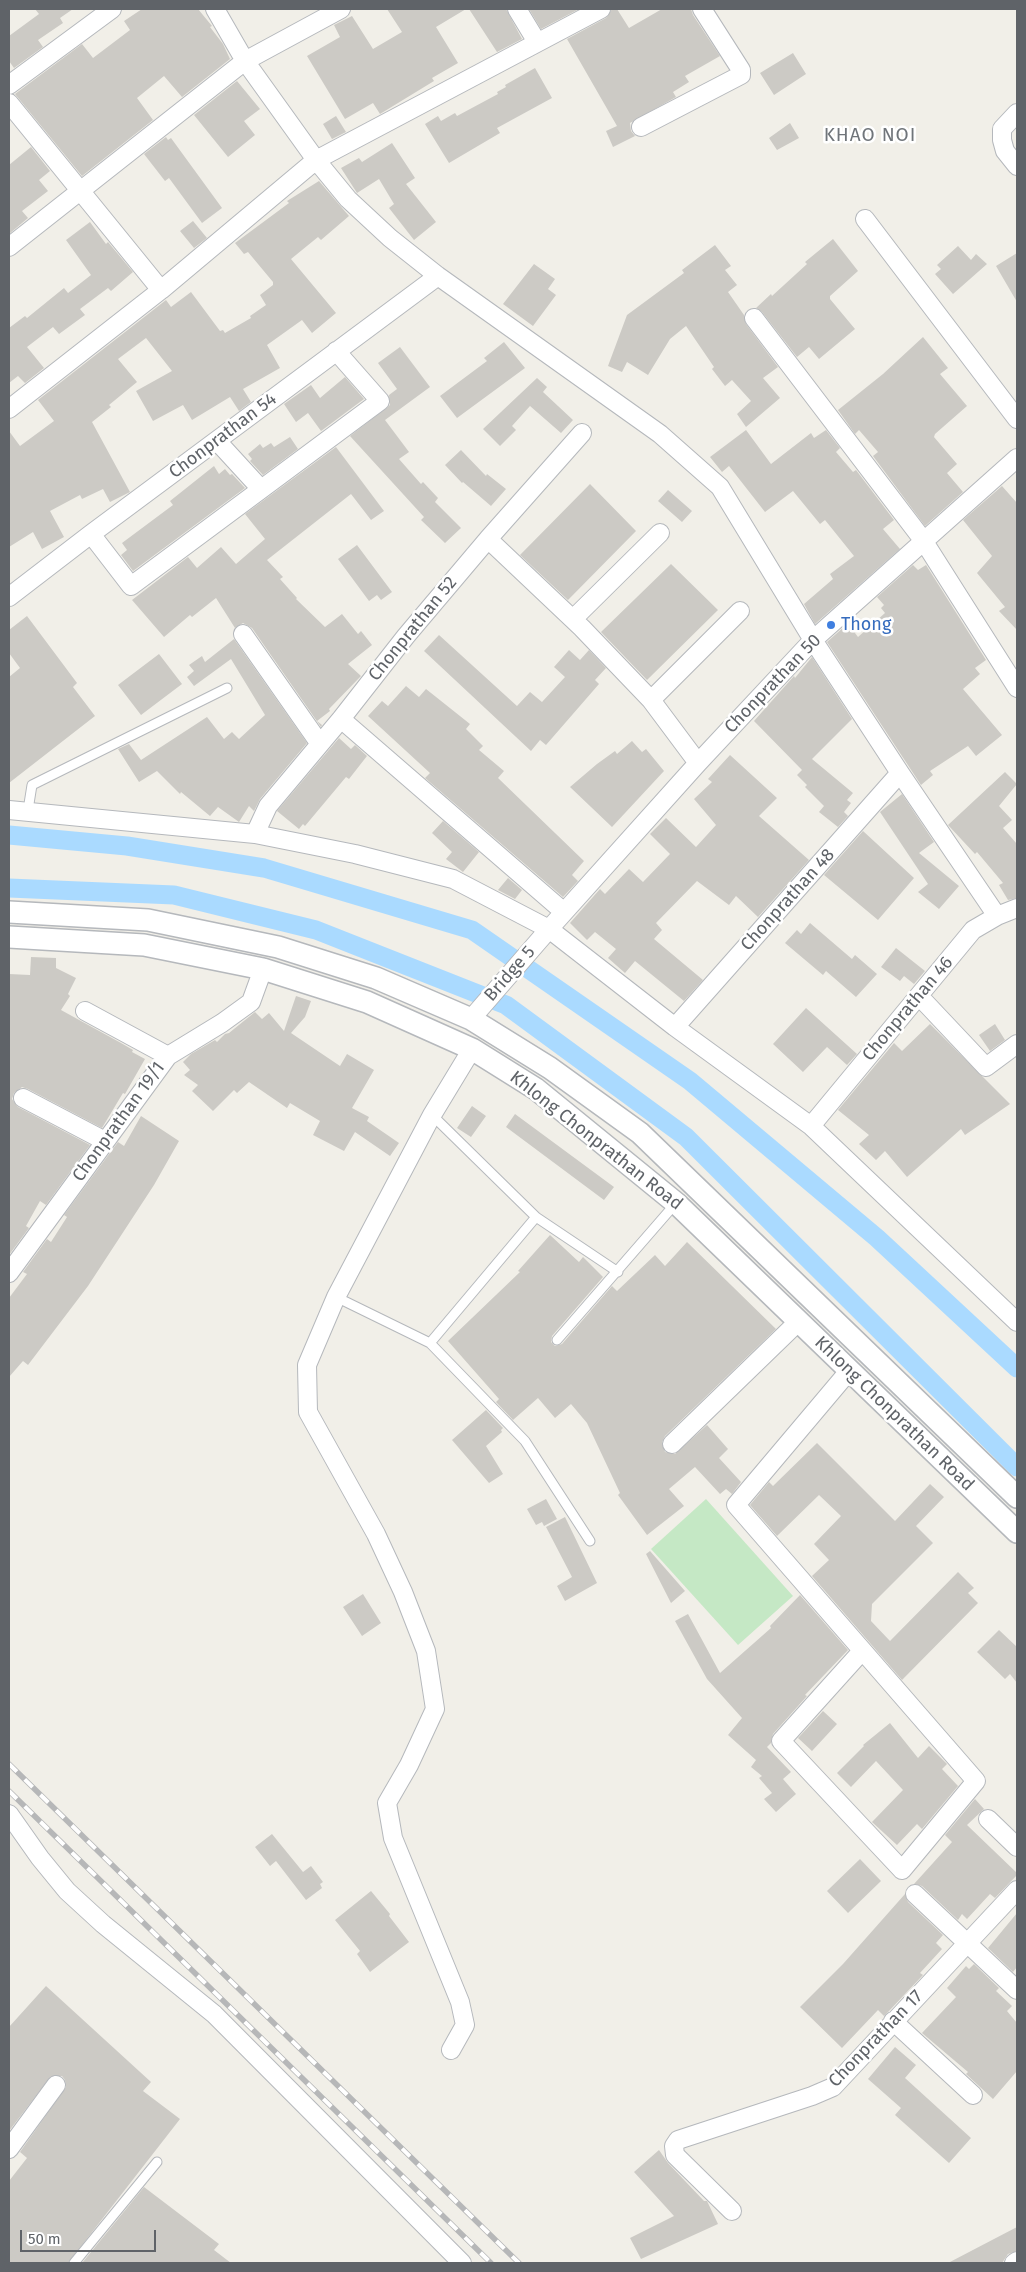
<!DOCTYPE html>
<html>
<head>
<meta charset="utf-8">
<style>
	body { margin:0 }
	#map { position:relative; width:1026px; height:2272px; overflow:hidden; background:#f1efe8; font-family:"Fira Sans",sans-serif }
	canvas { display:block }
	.frame { position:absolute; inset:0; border:10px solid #5f6368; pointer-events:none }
	.scale { position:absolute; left:20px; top:2230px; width:136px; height:22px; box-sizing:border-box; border:2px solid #5f6368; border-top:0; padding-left:6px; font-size:15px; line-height:18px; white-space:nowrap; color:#5f6368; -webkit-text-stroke:4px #fff; paint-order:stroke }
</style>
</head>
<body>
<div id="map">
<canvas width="1026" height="2272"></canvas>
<div class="frame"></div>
<div class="scale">50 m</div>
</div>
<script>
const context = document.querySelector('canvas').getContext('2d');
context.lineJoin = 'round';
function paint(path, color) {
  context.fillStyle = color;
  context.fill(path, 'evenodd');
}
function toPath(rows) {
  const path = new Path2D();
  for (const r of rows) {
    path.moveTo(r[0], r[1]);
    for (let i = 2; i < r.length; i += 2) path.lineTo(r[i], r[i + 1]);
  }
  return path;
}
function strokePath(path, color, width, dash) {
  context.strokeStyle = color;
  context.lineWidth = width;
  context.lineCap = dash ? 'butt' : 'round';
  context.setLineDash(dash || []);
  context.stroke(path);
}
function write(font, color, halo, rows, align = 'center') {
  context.font = font + ' "Fira Sans",sans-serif';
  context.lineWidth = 5;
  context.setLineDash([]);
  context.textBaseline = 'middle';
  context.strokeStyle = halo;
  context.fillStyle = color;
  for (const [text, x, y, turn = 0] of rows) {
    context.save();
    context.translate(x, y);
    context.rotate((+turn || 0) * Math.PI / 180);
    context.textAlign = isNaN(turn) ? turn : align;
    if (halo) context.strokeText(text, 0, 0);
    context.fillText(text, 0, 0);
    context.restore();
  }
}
paint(toPath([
	[706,1499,793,1596,738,1645,651,1549]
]), '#c5e8c5');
strokePath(toPath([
	[9,835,127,846,264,868,472,930,690,1081,877,1238,1017,1368],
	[9,888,174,895,316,930,506,1005,686,1137,1017,1467]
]), '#aadaff', 19);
paint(toPath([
	[35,9,73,9,60,18,63,23,38,40,43,47,14,68,9,61,9,36,39,14],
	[142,9,198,9,212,26,210,27,223,44,230,59,182,97,164,76,137,98,153,120,82,176,15,94,82,44,93,58,130,30,124,21],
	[387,9,466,9,436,27,458,63,432,78,434,81,380,114,373,103,345,119,307,56,340,37,334,25,352,16,373,49,402,32],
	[469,9,506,9,522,39,497,52],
	[529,9,579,9,541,29],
	[612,9,617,9,629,28,662,9,691,9,693,15,720,56,685,76,689,82,673,92,676,97,630,123,631,131,635,136,613,147,606,131,617,126,567,39,606,18],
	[793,53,806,74,774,95,760,73],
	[535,68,552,98,497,128,500,133,449,163,425,124,438,116,441,121,455,113,457,116,498,94,497,92,506,87,505,85],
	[237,81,260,109,244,121,255,135,228,157,194,115],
	[336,116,346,132,332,139,323,124],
	[790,123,799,138,777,150,769,138],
	[166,137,168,140,171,138,222,208,202,223,169,178,165,181,144,154],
	[392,143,415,178,406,184,436,222,414,240,389,208,394,204,379,179,357,193,341,168,359,158,362,162],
	[31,147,50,171,39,180,48,191,22,211,28,218,9,234,9,165],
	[319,181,349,216,321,240,318,237,291,259,336,313,312,333,302,320,267,345,280,368,243,389,251,402,239,411,230,397,192,420,183,405,153,421,136,391,172,371,146,338,118,359,137,382,109,405,111,407,92,422,130,492,110,502,103,489,82,499,80,495,50,511,64,537,42,549,33,532,9,547,9,431,20,446,54,421,38,400,166,300,171,307,191,292,220,331,223,330,225,333,251,318,250,316,266,305,260,295,273,285,273,282,248,252,244,254,235,243,289,203,287,201],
	[193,221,207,238,194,248,180,231],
	[90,222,106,244,108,242,133,272,111,291,108,288,80,309,85,315,59,334,53,327,27,347,44,368,25,383,18,376,9,383,9,328,25,316,27,318,64,288,68,293,91,275,66,240],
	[833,239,858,271,830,296,830,299,855,329,819,359,809,347,797,357,762,312,756,308,771,294,772,296,807,264,805,262],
	[715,245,731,266,725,270,737,285,728,292,744,315,746,324,778,367,763,378,780,398,746,427,737,414,751,401,732,380,725,386,712,369,714,367,686,326,670,339,648,375,627,362,622,372,608,366,627,315,684,273,682,270],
	[958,246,971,260,976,254,987,264,953,294,935,274,941,269,937,265],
	[1017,253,1017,302,996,266],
	[534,264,555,279,548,289,556,295,533,326,503,304],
	[923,337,948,368,940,374,967,406,935,434,934,437,957,464,947,473,963,492,925,526,873,456,878,452,859,430,855,434,838,410,883,374],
	[504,342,525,368,457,418,440,396,487,361,484,358],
	[400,347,430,387,385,420,409,452,399,459,421,484,423,482,438,498,435,502,461,528,445,543,421,520,424,517,350,436,390,405,389,395,397,389,378,363],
	[345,377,364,399,321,431,308,413,296,422,284,404,311,385,320,398],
	[537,378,547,387,543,392,573,420,561,433,530,406,512,426,516,430,500,446,483,429],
	[746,430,771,464,811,433,814,438,826,430,840,448,836,452,853,472,856,470,894,520,883,529,900,549,815,624,804,604,833,579,830,574,854,556,825,520,820,524,793,491,765,512,729,466,722,472,710,457],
	[290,437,298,449,263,475,250,461,252,459,248,454,260,444,263,448,271,443,274,447],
	[336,447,384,511,371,520,351,494,267,560,283,577,280,579,297,598,296,599,325,627,342,614,358,634,361,631,372,645,348,664,361,676,329,709,330,711,317,721,322,725,321,727,252,628,243,623,235,628,216,598,192,617,190,615,164,637,132,600,188,557,197,568,221,547,236,564,265,539,245,514],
	[461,450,486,476,487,474,506,489,491,506,463,482,462,483,445,465],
	[214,466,219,474,225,469,230,475,232,474,245,488,133,571,121,555,127,550,122,543,173,505,170,501],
	[590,484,636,531,568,600,520,555],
	[1002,486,1017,503,1017,630,999,611,1005,607,977,573,992,556,963,520],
	[668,490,692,511,682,522,658,501],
	[357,545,392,592,381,600,377,595,369,601,338,559],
	[671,564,718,610,647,680,601,632],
	[913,565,918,570,926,565,986,660,975,668,980,674,963,689,1002,735,976,756,968,746,930,771,933,775,921,785,827,642,845,626,849,631,852,629,858,637,885,613,881,608,884,605,877,597],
	[27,616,77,683,73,687,95,716,9,783,9,677,20,668,9,653,9,630],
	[439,635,517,706,530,692,542,702,565,677,554,667,569,650,580,660,589,650,606,668,595,680,599,684,546,745,540,740,531,751,424,651],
	[234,639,307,743,260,799,254,811,249,806,239,822,218,807,210,816,181,792,180,794,157,771,139,782,118,749,129,744,141,760,207,717,224,739,232,732,239,739,265,715,231,659,194,686,187,677,194,671,189,665,202,656,205,662],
	[159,654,182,684,141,715,118,685],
	[812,657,852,719,812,759,853,793,847,800,851,803,844,812,848,816,838,827,819,812,824,806,805,787,807,785,797,775,802,770,754,721,794,676,795,678],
	[406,686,419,697,426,689,470,724,466,729,483,746,479,750,504,771,498,778,584,861,572,875,578,881,563,897,425,778,430,773,368,716,382,701,388,706],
	[339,738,351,749,355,745,367,756,349,779,346,777,305,826,303,824,299,829,277,811],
	[632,741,642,752,646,749,664,771,612,827,570,787,597,764,615,751,617,754],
	[730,755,777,798,759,816,809,860,758,917,736,896,729,905,697,881,656,923,662,930,654,939,703,980,684,1001,635,961,625,973,608,958,616,949,595,932,587,940,570,923,600,889,605,894,629,869,643,882,670,854,650,834,666,818,696,847,716,825,694,799,712,782,708,779],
	[1005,772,1017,784,999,806,1012,820,1003,828,1017,844,1017,898,1008,900,999,885,1003,883,977,852,975,854,948,825],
	[902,794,934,842,919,853,959,886,939,909,918,892,928,884,880,812],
	[443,821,479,852,463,872,446,859,452,852,432,833],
	[863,831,914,878,878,920,824,875],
	[508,878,522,890,515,899,498,890],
	[810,923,852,959,855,955,877,974,856,997,826,971,823,975,785,943,797,930,801,934],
	[896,948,925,971,914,984,904,976,900,981,881,967],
	[31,957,56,958,56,968,76,978,68,994,70,996,61,1010,121,1043,133,1050,132,1052,145,1059,125,1094,123,1093,102,1128,28,1089,22,1087,14,1093,12,1099,18,1107,90,1145,46,1205,40,1201,26,1226,29,1228,9,1255,9,974,30,975],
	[296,996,311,1001,305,1017,291,1033,340,1066,347,1054,374,1070,352,1108,369,1117,367,1121,399,1143,390,1156,355,1132,344,1151,313,1135,320,1121,290,1103,287,1108,249,1082,237,1093,234,1090,213,1111,192,1091,198,1085,184,1075,190,1070,183,1062,191,1054,215,1040,217,1042,225,1034,229,1033,255,1012,262,1019,269,1013,284,1031],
	[806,1008,857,1054,847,1065,827,1047,803,1072,773,1044],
	[930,1024,1010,1104,965,1135,961,1129,907,1177,885,1151,876,1160,859,1144,869,1135,838,1110,894,1043,902,1051],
	[995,1024,1005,1040,990,1051,979,1035],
	[472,1106,486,1116,471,1137,457,1128],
	[515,1114,614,1187,604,1200,506,1127],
	[141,1116,179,1141,154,1185,88,1286,28,1365,23,1361,9,1377,9,1298,27,1274,23,1272,47,1239,51,1242,67,1217,64,1215,118,1142,124,1146],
	[550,1235,579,1262,583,1257,603,1277,552,1336,551,1342,555,1346,562,1344,612,1286,617,1291,655,1255,665,1266,687,1242,776,1329,665,1436,662,1442,665,1452,675,1454,707,1425,728,1449,719,1458,741,1482,732,1494,726,1489,720,1494,695,1467,669,1489,684,1506,647,1535,618,1495,620,1493,587,1423,571,1404,555,1418,538,1398,513,1420,496,1402,499,1399,448,1341,520,1272,518,1271],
	[486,1410,503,1428,501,1430,502,1432,486,1446,503,1474,489,1483,452,1440],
	[817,1443,895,1521,930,1484,944,1497,916,1526,933,1543,872,1604,871,1621,890,1641,958,1572,974,1588,968,1593,978,1603,902,1680,812,1576,829,1560,814,1544,841,1516,819,1495,777,1536,750,1505,769,1482,773,1486],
	[546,1499,557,1519,544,1526,542,1522,536,1525,527,1509],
	[565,1517,597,1583,565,1601,557,1586,572,1577,546,1527],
	[650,1551,685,1591,671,1603,646,1554],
	[363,1594,381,1623,362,1636,343,1607],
	[800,1595,848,1650,805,1695,807,1696,773,1734,771,1743,767,1747,791,1772,783,1779,796,1794,776,1812,764,1799,772,1793,759,1778,762,1776,751,1767,756,1760,728,1735,742,1718,707,1679,675,1621,688,1614,720,1673,771,1628,770,1626],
	[999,1630,1017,1647,1017,1683,1010,1674,1005,1679,977,1652],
	[823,1711,837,1724,812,1751,798,1738],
	[890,1723,918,1758,929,1746,947,1764,942,1769,958,1786,922,1829,917,1824,897,1845,872,1822,903,1790,876,1761,851,1787,837,1773,864,1746,863,1745],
	[975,1799,984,1809,967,1825,1017,1873,1017,1875,995,1898,990,1894,967,1919,962,1914,958,1920,922,1886,914,1884,952,1842,945,1835],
	[272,1834,303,1872,311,1866,323,1882,320,1884,322,1888,306,1900,276,1861,270,1866,255,1847],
	[860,1859,881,1881,848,1913,827,1891],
	[371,1891,390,1914,389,1916,409,1942,370,1972,357,1954,360,1951,335,1920],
	[905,1894,908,1902,943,1935,936,1943,942,1949,920,1973,923,1975,889,2011,884,2016,878,2010,842,2048,800,2007,843,1964],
	[1017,1913,1017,1967,1013,1972,988,1948],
	[974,1964,999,1988,996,1991,1012,2006,1007,2011,1017,2023,1017,2071,993,2099,966,2074,968,2072,922,2033,956,1997,947,1988,966,1966,969,1969],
	[46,1986,151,2082,143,2091,180,2119,68,2263,9,2263,9,2181,27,2158,20,2152,66,2087,65,2080,62,2076,51,2076,9,2131,9,2027],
	[895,2047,916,2065,905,2078,971,2138,949,2163,895,2115,901,2108,868,2079],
	[659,2150,668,2163,704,2201,707,2201,718,2224,641,2259,630,2238,674,2216,634,2172],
	[144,2187,219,2244,214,2250,231,2263,82,2263],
	[1017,2227,1017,2251,1008,2254,1002,2263,948,2263]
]), '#cccac5');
const service = toPath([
	[28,810,32,785,227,688],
	[432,1115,536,1217,618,1272],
	[336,1297,430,1343,525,1441,590,1541],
	[557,1340,676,1203],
	[430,1343,536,1217],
	[74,2263,157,2162]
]);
const minor = toPath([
	[215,9,245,61,316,160,348,199,390,238,438,276,660,434,720,487,813,640,900,773,997,916],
	[517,9,537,42],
	[9,85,112,9],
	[9,103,161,290],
	[1017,113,1002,129,1002,140,1005,151,1017,166],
	[641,127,741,75,741,70,702,9],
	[865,219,1017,419],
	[9,247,245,61,341,9],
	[754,318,923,540,1017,688],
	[9,409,161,290,316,160,601,9],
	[217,441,261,489],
	[91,534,131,586,380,401,336,351],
	[488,539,582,628,651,700,698,763],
	[9,597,91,534,438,276],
	[573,619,660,533],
	[243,634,320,744],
	[651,700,740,611],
	[341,719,564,912],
	[9,810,255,834,355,854,453,879,549,929,675,1027,811,1126,1017,1322],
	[255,834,268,806,341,719,406,636,488,539,582,433],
	[919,996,986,1067,1017,1044],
	[85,1011,168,1056],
	[471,1019,549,929,698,763,813,640,1017,458],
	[675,1027,900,773],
	[23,1098,105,1141],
	[811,1126,973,930,997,916,1017,908],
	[9,1273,168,1056,222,1023,251,1002,263,969],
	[849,1371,736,1505,976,1781,902,1870,781,1741,862,1651],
	[672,1444,799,1321],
	[9,1814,40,1858,67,1891,103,1924,214,2014,462,2263],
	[988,1819,1017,1847],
	[915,1894,1017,1990],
	[893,2021,973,2095],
	[451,2050,465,2025,460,2002,393,1838,387,1803,409,1765,435,1709,426,1651,403,1592,376,1534,308,1412,307,1365,336,1297,432,1115,472,1049],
	[9,2149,56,2085],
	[732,2211,675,2155,674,2146,678,2140,812,2096,833,2087,1017,1890],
	[1014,2263,1017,2261]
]);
const tertiary = toPath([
	[9,912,148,920,278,947,376,978,471,1019,550,1068,640,1133,1017,1497],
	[9,937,144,945,263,969,367,1002,472,1049,536,1089,676,1203,1017,1532]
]);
strokePath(service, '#b5b8bc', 11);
strokePath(minor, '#b5b8bc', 20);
strokePath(tertiary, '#b5b8bc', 24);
strokePath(service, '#fff', 9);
strokePath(minor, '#fff', 18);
strokePath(tertiary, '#fff', 21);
const rail = toPath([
	[9,1764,519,2263],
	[9,1791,491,2263]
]);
strokePath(rail, '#b6b7b8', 5.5);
strokePath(rail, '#fff', 4, [11]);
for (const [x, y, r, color] of [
	[831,625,5,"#3f7fe0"]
]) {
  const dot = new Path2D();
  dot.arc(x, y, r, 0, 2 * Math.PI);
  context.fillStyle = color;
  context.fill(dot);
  strokePath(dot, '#fff', 2);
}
write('18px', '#5f6368', '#fff', [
	["Chonprathan 54",223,436,-37],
	["Chonprathan 52",413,629,-51],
	["Chonprathan 50",773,684,-46],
	["Chonprathan 48",788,900,-48],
	["Bridge 5",510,974,-49],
	["Chonprathan 46",908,1009,-50],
	["Chonprathan 19/1",119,1122,-54],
	["Khlong Chonprathan Road",596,1141,38],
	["Khlong Chonprathan Road",894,1414,44],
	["Chonprathan 17",876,2039,-46]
]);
write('18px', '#366cbe', '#fff', [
	["Thong",841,625]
], 'left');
context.letterSpacing = '1px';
write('19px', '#70757a', '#fff', [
	["KHAO NOI",870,136]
]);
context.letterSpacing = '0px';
</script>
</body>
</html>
